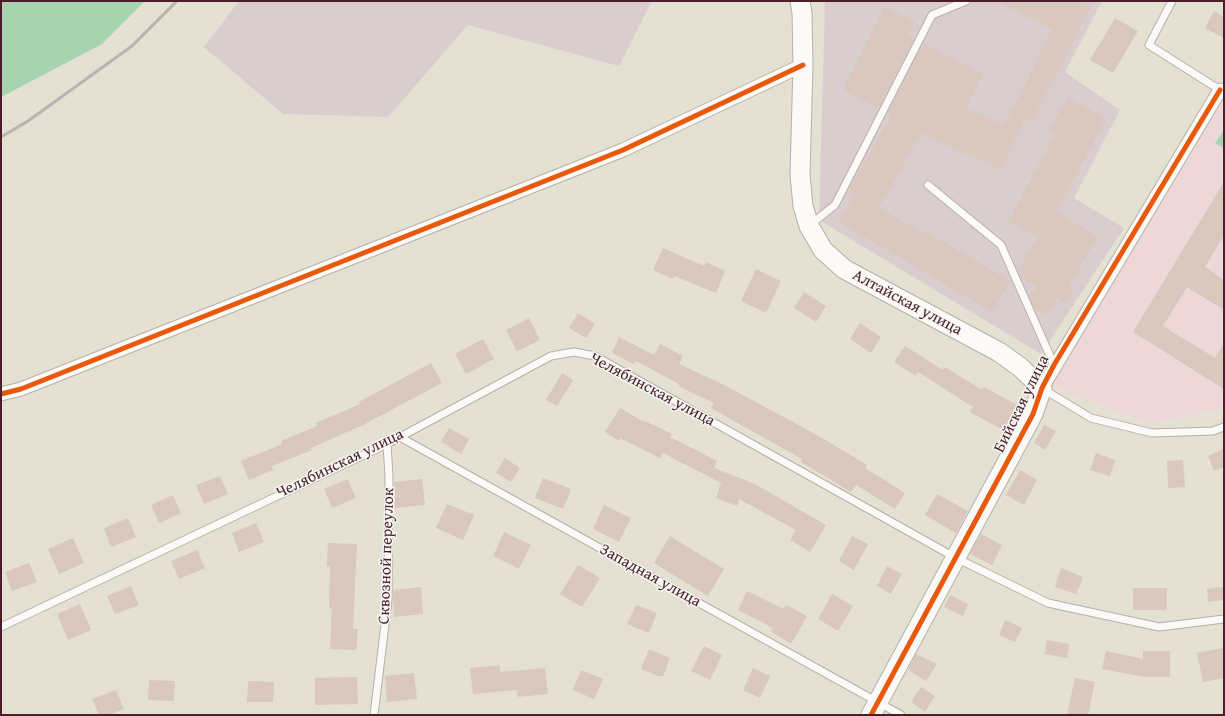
<!DOCTYPE html>
<html>
<head>
<meta charset="utf-8">
<style>
	body { margin:0 }
	#map { position:relative; width:1225px; height:716px; overflow:hidden; background:#e4e0d2; font-family:"Gentium Book Plus",serif }
	canvas { display:block }
	.frame { position:absolute; inset:0; border:2px solid #4a1f2b; pointer-events:none }
</style>
</head>
<body>
<div id="map">
<canvas width="1225" height="716"></canvas>
<div class="frame"></div>
</div>
<script>
const context = document.querySelector('canvas').getContext('2d');
context.lineJoin = 'round';
function paint(path, color) {
  context.fillStyle = color;
  context.fill(path, 'evenodd');
}
function toPath(rows) {
  const path = new Path2D();
  for (const r of rows) {
    path.moveTo(r[0], r[1]);
    for (let i = 2; i < r.length; i += 2) path.lineTo(r[i], r[i + 1]);
  }
  return path;
}
function strokePath(path, color, width, dash) {
  context.strokeStyle = color;
  context.lineWidth = width;
  context.lineCap = dash ? 'butt' : 'round';
  context.setLineDash(dash || []);
  context.stroke(path);
}
function write(font, color, halo, rows, align = 'center') {
  context.font = font + ' "Gentium Book Plus",serif';
  context.lineWidth = 3;
  context.setLineDash([]);
  context.textBaseline = 'middle';
  context.strokeStyle = halo;
  context.fillStyle = color;
  for (const [text, x, y, turn = 0] of rows) {
    context.save();
    context.translate(x, y);
    context.rotate((+turn || 0) * Math.PI / 180);
    context.textAlign = isNaN(turn) ? turn : align;
    if (halo) context.strokeText(text, 0, 0);
    context.fillText(text, 0, 0);
    context.restore();
  }
}
paint(toPath([
	[1224,99,1224,409,1149,424,1052,385]
]), '#edd7d8');
paint(toPath([
	[239,1,652,1,619,66,468,25,388,117,283,114,204,47],
	[825,1,1102,1,1065,72,1120,110,1074,198,1124,228,1041,354,819,220]
]), '#dacdcf');
paint(toPath([
	[1,1,145,1,102,44,1,97],
	[1224,130,1224,148,1215,143]
]), '#a5d4af');
paint(toPath([
	[997,1,1082,1,1091,6,1032,122,1025,119,1001,170,921,133,879,208,923,233,925,231,1010,281,992,312,839,222,855,193,849,190,892,114,888,112,923,43,983,73,966,108,1004,125,1037,62,1036,61,1052,29],
	[885,7,915,22,908,35,914,38,879,108,843,90],
	[1214,11,1224,17,1224,38,1205,28],
	[1115,18,1138,31,1113,73,1090,60],
	[1068,98,1106,118,1056,212,1098,237,1068,287,1074,290,1066,304,1057,298,1046,315,1034,308,1030,298,1037,287,1020,277,1018,271,1038,237,1009,221,1055,134,1048,131],
	[1224,182,1224,235,1205,267,1224,280,1224,310,1187,287,1163,326,1215,358,1224,343,1224,389,1133,332],
	[663,248,704,266,706,262,725,271,716,293,674,276,673,279,653,270],
	[756,269,781,281,766,313,741,301],
	[804,292,826,306,816,322,794,308],
	[578,313,595,324,586,338,569,328],
	[529,318,540,340,517,351,506,330],
	[860,323,881,337,871,353,850,339],
	[619,337,654,355,660,344,683,356,679,364,722,384,817,435,867,465,865,468,905,493,895,509,856,485,851,492,801,462,802,459,711,408,714,403,678,386,679,384,636,361,634,364,612,353],
	[483,339,494,359,466,374,455,354],
	[905,346,943,370,945,367,982,390,984,387,1017,405,1003,430,970,412,973,407,918,372,916,376,894,362],
	[431,363,442,383,363,425,311,448,312,450,272,466,273,470,249,480,241,461,282,444,281,441,317,426,316,423,360,404,359,402],
	[562,373,573,380,557,406,546,400],
	[620,408,644,422,645,421,672,434,670,437,717,461,714,468,755,484,826,525,810,552,790,540,796,530,739,499,737,506,716,498,721,483,663,453,660,458,620,438,619,441,605,432],
	[1044,425,1056,431,1045,450,1034,443],
	[449,428,469,439,461,454,441,442],
	[1224,449,1224,467,1214,471,1208,456],
	[1096,453,1115,460,1110,476,1090,470],
	[505,458,520,468,511,482,496,473],
	[1183,460,1185,487,1168,488,1167,461],
	[1020,470,1037,480,1024,505,1006,495],
	[220,476,228,494,204,504,196,485],
	[543,478,571,489,563,509,535,498],
	[348,479,356,498,332,508,324,489],
	[422,479,425,505,395,508,394,482],
	[937,494,968,511,956,533,925,515],
	[173,495,181,513,159,523,151,505],
	[447,504,474,515,463,540,436,528],
	[604,505,631,518,619,542,593,529],
	[128,518,136,537,111,547,104,528],
	[256,523,264,542,239,552,232,533],
	[504,532,531,545,519,569,493,556],
	[981,534,1002,545,992,565,970,554],
	[670,536,724,569,708,596,654,563],
	[852,536,868,544,854,570,839,561],
	[73,538,84,563,59,574,48,549],
	[328,543,357,544,353,629,358,629,356,650,330,649,332,609,329,608,330,566,327,566],
	[197,550,205,568,179,579,171,561],
	[29,563,37,582,12,591,5,572],
	[578,565,600,578,582,607,560,594],
	[887,566,902,574,891,594,877,586],
	[1061,568,1083,577,1076,594,1055,587],
	[131,586,139,605,115,614,107,596],
	[421,587,423,614,394,617,393,590],
	[1224,587,1224,600,1208,602,1207,589],
	[1133,588,1167,588,1167,610,1133,610],
	[747,591,783,609,786,605,807,616,791,644,770,631,773,628,738,610],
	[832,594,853,606,838,631,818,619],
	[950,595,968,604,963,616,944,607],
	[80,604,91,630,68,640,57,614],
	[636,605,657,613,649,633,627,624],
	[1005,620,1022,628,1015,642,999,635],
	[1047,640,1069,644,1067,658,1045,654],
	[704,646,722,655,710,680,691,671],
	[1223,648,1224,678,1203,682,1197,653],
	[649,649,670,658,663,676,658,676,641,669],
	[1106,651,1143,659,1143,651,1170,651,1170,677,1145,677,1102,669],
	[916,654,937,664,926,681,908,670],
	[500,665,500,672,545,668,548,694,518,697,517,690,473,694,470,668],
	[753,668,770,676,760,698,743,690],
	[581,670,603,679,594,699,573,690],
	[414,673,417,699,387,702,385,676],
	[357,677,358,704,315,705,315,678],
	[1075,678,1095,682,1088,715,1067,715],
	[149,680,175,681,174,701,148,700],
	[248,681,274,682,273,702,247,702],
	[921,687,935,696,925,712,911,702],
	[116,690,124,709,108,715,99,715,92,699]
]), '#dac7be');
const lane = toPath([
	[1172,1,1149,45,1220,90,1222,89],
	[928,185,1001,245,1054,365],
	[810,225,835,205,932,15,966,1],
	[1043,389,1091,418,1152,433,1213,431,1224,427],
	[398,436,901,715],
	[1,627,387,444,551,356,574,352,595,356,956,558,1048,603,1159,627,1224,619],
	[374,715,388,600,389,476,387,444]
]);
const street = toPath([
	[1042,388,1220,90],
	[1,394,21,389,623,150,803,65]
]);
const secondary = toPath([
	[800,1,802,13,803,65,800,175,803,206,809,226,823,250,844,269,999,352,1020,367,1042,388,1033,414,871,715]
]);
strokePath(lane, '#b6b0a8', 9);
strokePath(street, '#b6b0a8', 15);
strokePath(secondary, '#b6b0a8', 21);
strokePath(lane, '#fbfaf8', 7);
strokePath(street, '#fbfaf8', 13);
strokePath(secondary, '#fbfaf8', 19);
strokePath(toPath([
	[1,137,28,121,132,46,177,1]
]), '#b9b3b3', 3);
strokePath(toPath([
	[1,394,21,389,623,150,803,65],
	[871,715,1033,414,1042,388,1054,365,1220,90]
]), '#e8590c', 5);
write('16px', '#4a1f2b', '#f6f6f2', [
	["Алтайская улица",907,303,28],
	["Челябинская улица",652,390,28],
	["Бийская улица",1022,404,-64],
	["Челябинская улица",340,464,-26],
	["Сквозной переулок",387,556,-88],
	["Западная улица",650,576,29]
]);
</script>
</body>
</html>
